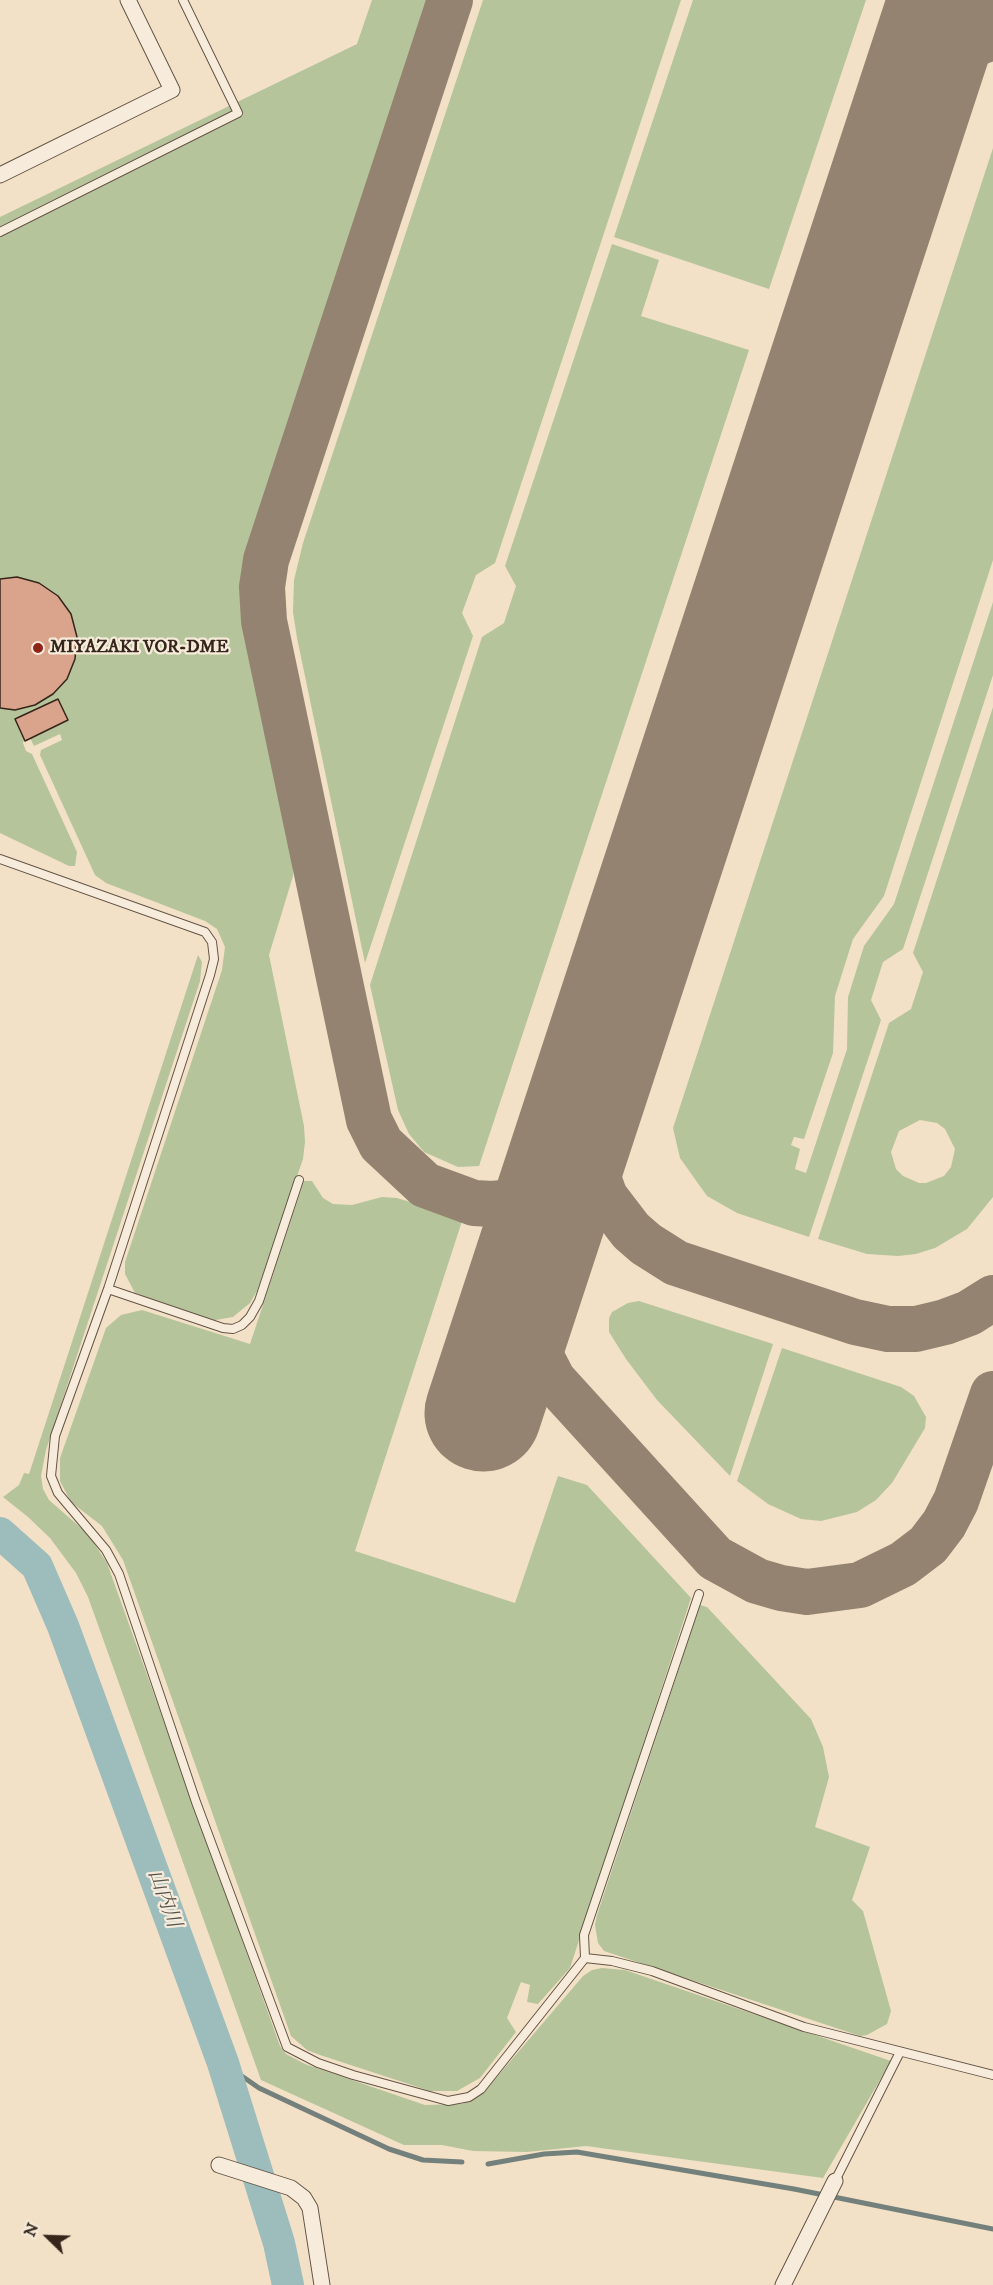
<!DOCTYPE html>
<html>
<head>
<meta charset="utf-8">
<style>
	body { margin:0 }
	#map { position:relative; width:993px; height:2285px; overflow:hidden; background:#f3e1c7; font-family:"IM FELL DW Pica",serif }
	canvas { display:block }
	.north { position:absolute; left:18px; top:2207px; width:60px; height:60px; -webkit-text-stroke:4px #f7ecdb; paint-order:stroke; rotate:293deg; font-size:16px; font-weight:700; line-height:24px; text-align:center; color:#35251b }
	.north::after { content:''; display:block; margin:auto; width:21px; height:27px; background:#35251b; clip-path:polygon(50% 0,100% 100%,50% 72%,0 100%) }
</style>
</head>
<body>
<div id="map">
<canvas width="993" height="2285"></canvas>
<div class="north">N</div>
</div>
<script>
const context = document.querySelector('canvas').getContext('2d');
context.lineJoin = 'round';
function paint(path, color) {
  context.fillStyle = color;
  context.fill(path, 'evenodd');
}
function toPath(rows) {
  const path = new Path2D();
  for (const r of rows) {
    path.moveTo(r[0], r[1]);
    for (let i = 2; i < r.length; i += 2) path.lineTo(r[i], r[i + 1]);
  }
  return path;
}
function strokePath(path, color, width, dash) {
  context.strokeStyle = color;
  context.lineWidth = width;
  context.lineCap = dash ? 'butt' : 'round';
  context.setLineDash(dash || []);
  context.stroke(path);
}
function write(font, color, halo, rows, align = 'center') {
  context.font = font + ' "IM FELL DW Pica","Noto Serif JP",serif';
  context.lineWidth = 4.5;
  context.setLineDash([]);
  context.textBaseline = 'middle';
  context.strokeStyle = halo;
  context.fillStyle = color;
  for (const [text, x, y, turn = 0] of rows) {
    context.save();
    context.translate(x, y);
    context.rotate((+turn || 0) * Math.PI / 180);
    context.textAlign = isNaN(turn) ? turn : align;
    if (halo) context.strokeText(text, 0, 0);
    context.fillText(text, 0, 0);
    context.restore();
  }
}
paint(toPath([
	[372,0,434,0,256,537,246,585,249,630,294,854,293,876,269,955,304,1126,305,1142,303,1159,257,1291,250,1303,233,1317,210,1321,135,1293,125,1274,125,1262,222,970,225,947,217,929,205,921,106,883,95,875,40,755,41,750,62,740,60,734,34,746,30,738,25,737,23,743,26,751,32,754,77,852,75,866,69,866,0,833,0,217,357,44],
	[483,0,681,0,495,563,476,575,462,613,473,636,365,963,297,638,293,612,294,580,303,543],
	[693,0,866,0,769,289,614,237],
	[993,148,993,560,884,896,853,939,835,996,833,1053,804,1139,794,1137,791,1145,800,1149,795,1169,806,1173,847,1049,848,997,864,946,894,904,993,602,993,675,903,949,883,962,871,1000,881,1020,809,1237,737,1213,707,1196,680,1158,673,1128],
	[612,244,659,260,641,316,749,350,479,1166,458,1167,424,1152,409,1134,398,1110,370,985,482,637,504,623,516,586,505,566],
	[993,707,993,1197,967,1229,935,1248,916,1254,898,1256,867,1254,818,1239,889,1023,911,1009,923,972,913,953],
	[920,1120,937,1123,945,1129,955,1149,951,1167,944,1176,926,1183,919,1183,903,1176,896,1169,891,1152,899,1131],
	[198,955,202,962,200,981,46,1450,41,1476,43,1489,49,1500,88,1534,107,1563,280,2046,286,2054,305,2064,425,2105,462,2104,485,2091,583,1976,592,1970,602,1968,625,1970,891,2061,823,2178,586,2146,527,2152,473,2151,442,2145,404,2145,261,2080,88,1597,76,1573,50,1538,28,1517,3,1497,19,1485,24,1473,29,1474],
	[304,1181,312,1181,323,1198,333,1204,352,1205,382,1197,397,1198,463,1218,355,1551,515,1603,558,1476,587,1485,691,1598,570,1968,538,2004,527,2002,530,1985,521,1982,507,2018,516,2032,480,2078,457,2091,430,2091,320,2055,307,2050,291,2036,123,1560,102,1526,71,1502,60,1481,60,1458,106,1328,121,1315,142,1310,250,1344],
	[639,1301,773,1344,730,1476,657,1400,626,1359,609,1332,609,1318,612,1312,628,1303],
	[782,1348,901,1387,914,1396,926,1417,925,1428,892,1483,876,1500,857,1512,821,1521,801,1519,768,1504,737,1481],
	[700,1605,707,1607,811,1719,823,1747,829,1777,815,1827,870,1847,852,1900,863,1911,891,2011,887,2024,867,2035,860,2036,604,1951,598,1943,595,1925,597,1915]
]), '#b5c49a');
strokePath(toPath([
	[223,2063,259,2088,389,2149,423,2160,462,2162],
	[488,2164,544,2154,577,2152,794,2189,993,2229]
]), '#73807c', 5);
strokePath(toPath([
	[0,1533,37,1566,63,1626,223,2063,279,2243,288,2285]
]), '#9dbcbc', 32);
strokePath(toPath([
	[450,0,266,560,262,587,264,621,369,1120,381,1144,425,1185,474,1203,493,1204,513,1202,529,1196,556,1171,569,1153],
	[902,137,919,104,939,77,956,57,977,43,993,37],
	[590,1083,587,1136,591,1158,605,1197,631,1231,646,1244,676,1263,855,1322,888,1329,916,1329,945,1322,969,1313,993,1298],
	[532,1268,531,1315,535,1345,553,1380,715,1558,757,1581,781,1588,807,1592,860,1585,903,1564,928,1545,944,1524,956,1501,993,1394]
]), '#948371', 46);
strokePath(toPath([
	[483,1413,947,0]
]), '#948371', 117);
const building = toPath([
	[17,577,39,583,58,596,71,614,77,637,75,659,67,679,53,694,35,705,15,710,0,708,0,579,17,577],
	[58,699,68,720,25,741,15,719,58,699]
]);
paint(building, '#daa48c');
strokePath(building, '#35251b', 1.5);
const service = toPath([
	[0,232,238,113,183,0],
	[0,859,205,932,212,942,214,959,210,975,108,1289,55,1436,51,1476,58,1493,106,1550,119,1574,196,1802,287,2047,318,2063,353,2075,448,2101,469,2097,481,2089,585,1958,584,1935,699,1594],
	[108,1289,223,1328,233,1329,242,1325,250,1317,259,1301,299,1180],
	[585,1958,612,1961,652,1971,804,2027,993,2075],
	[835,2181,900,2052]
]);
const minor = toPath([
	[0,175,172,90,128,0],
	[219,2165,291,2188,304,2198,310,2208,322,2285],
	[783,2285,835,2181]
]);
strokePath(service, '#645446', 10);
strokePath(minor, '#645446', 17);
strokePath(service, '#f7ecdb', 8);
strokePath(minor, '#f7ecdb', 15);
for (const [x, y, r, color] of [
	[38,648,6,"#8f2418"]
]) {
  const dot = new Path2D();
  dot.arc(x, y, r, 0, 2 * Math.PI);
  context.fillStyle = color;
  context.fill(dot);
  strokePath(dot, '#f7ecdb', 2);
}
write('bold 18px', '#35251b', '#f7ecdb', [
	["MIYAZAKI VOR-DME",50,648]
], 'left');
write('italic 20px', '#54524b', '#f7ecdb', [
	["山内川",163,1899,70]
]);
</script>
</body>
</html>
